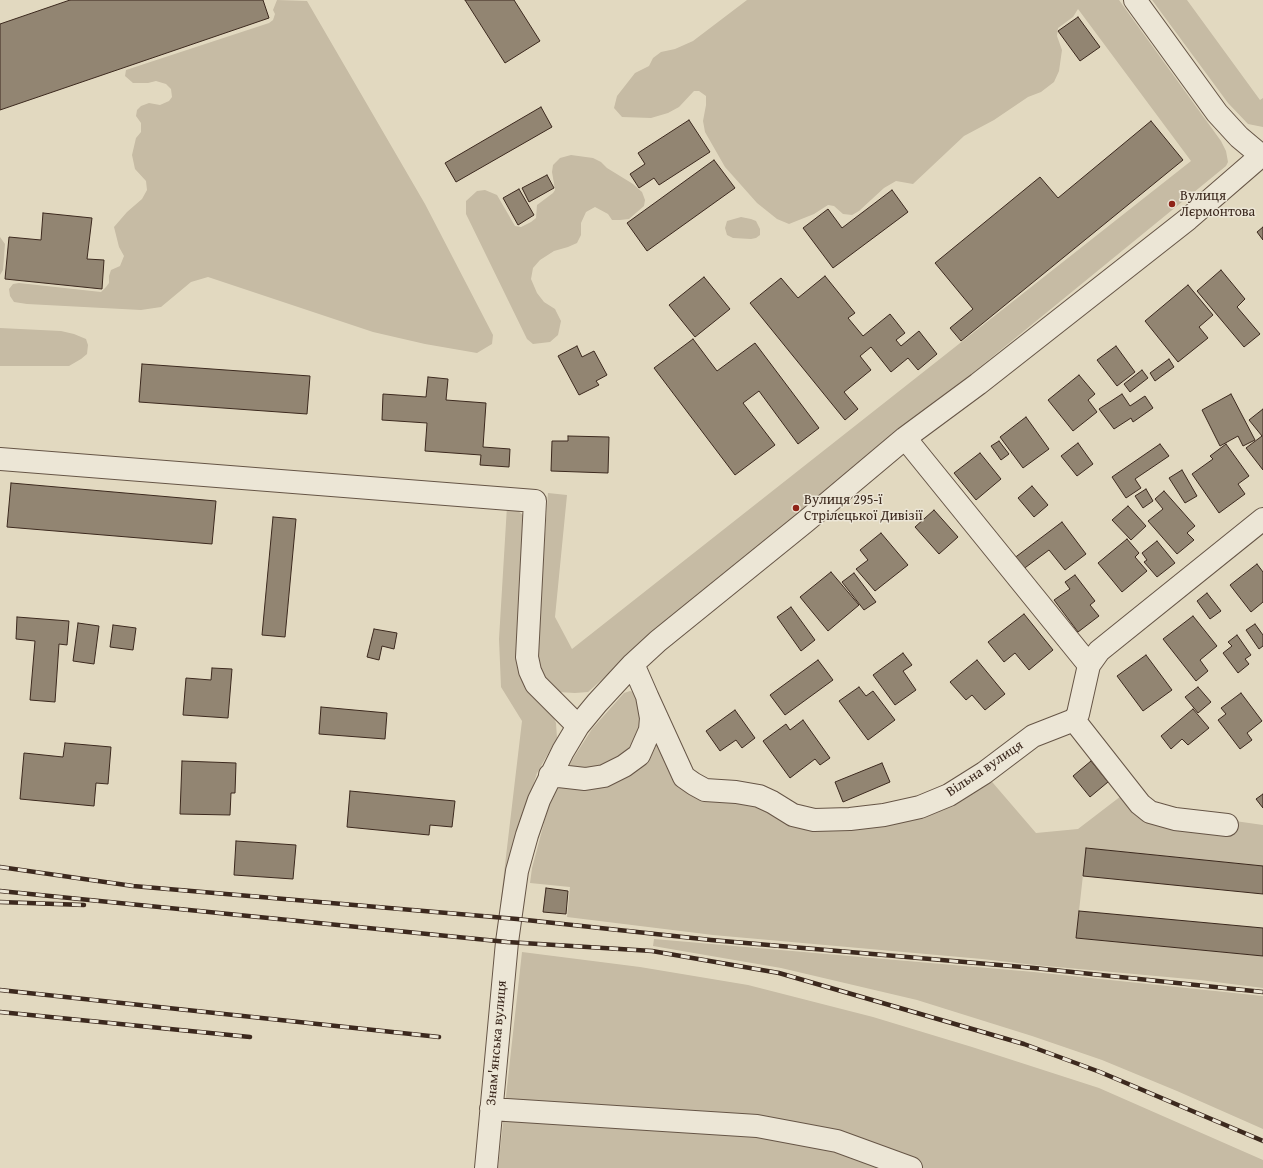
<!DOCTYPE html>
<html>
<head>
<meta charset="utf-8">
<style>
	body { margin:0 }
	canvas { display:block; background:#e2d9c0 }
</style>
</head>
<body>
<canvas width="1263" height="1168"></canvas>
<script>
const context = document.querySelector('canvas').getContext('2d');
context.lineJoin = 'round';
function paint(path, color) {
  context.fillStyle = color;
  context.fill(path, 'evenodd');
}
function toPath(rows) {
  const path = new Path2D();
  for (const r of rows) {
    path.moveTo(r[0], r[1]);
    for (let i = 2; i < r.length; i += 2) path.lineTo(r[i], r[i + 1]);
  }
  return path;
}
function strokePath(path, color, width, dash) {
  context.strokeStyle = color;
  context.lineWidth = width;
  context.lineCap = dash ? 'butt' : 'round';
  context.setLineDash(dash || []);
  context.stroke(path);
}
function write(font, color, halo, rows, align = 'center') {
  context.font = font + ' "Gentium Book Plus",serif';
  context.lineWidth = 3;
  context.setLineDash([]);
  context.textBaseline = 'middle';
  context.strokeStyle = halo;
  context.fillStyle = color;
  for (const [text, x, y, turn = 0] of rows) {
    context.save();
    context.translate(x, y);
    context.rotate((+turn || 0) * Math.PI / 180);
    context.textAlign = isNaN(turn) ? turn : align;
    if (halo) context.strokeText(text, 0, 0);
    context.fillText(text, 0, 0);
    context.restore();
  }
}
paint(toPath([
	[277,0,307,1,425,204,493,335,492,344,477,353,425,344,373,332,208,277,191,282,161,307,141,310,27,304,14,302,10,296,9,289,13,284,19,283,101,292,106,287,109,283,109,276,111,270,120,266,124,256,119,247,114,227,127,212,142,199,147,190,146,181,135,169,132,155,136,138,141,132,141,123,136,116,137,110,141,106,149,103,160,105,169,101,172,97,171,89,166,84,156,81,148,83,133,83,125,76,126,70,269,23,273,20,275,14,273,10],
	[747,0,1119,0,1221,141,1226,151,1228,162,1226,166,653,634,588,692,575,693,558,692,546,681,536,657,548,493,567,495,555,617,572,649,1191,161,1078,9,1073,17,1058,28,1057,36,1062,50,1059,71,1054,82,1041,92,1028,97,994,120,964,136,913,184,896,181,884,188,859,211,852,215,843,214,834,206,828,205,814,214,789,224,777,219,757,203,725,167,705,132,703,121,706,105,706,96,699,91,694,91,679,107,668,113,651,118,622,117,614,108,617,96,635,73,649,66,653,58,661,52,675,49,693,41],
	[1152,0,1187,0,1260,100,1263,98,1263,127,1248,124,1228,103],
	[571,155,593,158,601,162,607,168,633,184,642,192,645,200,644,206,629,219,620,220,612,220,608,214,595,207,586,212,581,223,581,235,577,243,568,247,554,251,540,260,533,268,531,279,537,293,544,302,555,309,561,321,558,335,550,342,533,344,527,339,466,214,466,201,477,191,485,190,497,195,515,226,521,227,531,222,536,218,537,205,553,193,555,190,552,172,553,165,560,158],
	[741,217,751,219,756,221,760,229,760,235,756,238,751,239,733,238,727,235,725,228,727,221],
	[0,237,5,244,3,270,0,275],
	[0,328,61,331,74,334,86,339,88,345,87,354,81,359,69,366,0,366],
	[507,506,517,510,523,515,527,525,520,656,553,716,556,723,557,738,537,773,508,865,500,907,522,721,501,687,499,639],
	[630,691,637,693,680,782,851,824,987,776,1036,833,1078,829,1125,793,1137,807,1263,825,1263,866,1086,848,1076,938,1263,956,1263,988,1200,980,1035,965,982,959,713,935,567,917,570,887,530,883,532,868,549,804,574,757,592,729,624,693],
	[654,939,1034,972,1263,996,1263,1129,1177,1091,1102,1060,1032,1036,917,1000,781,968,653,946],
	[522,952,640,967,748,985,873,1017,972,1047,1099,1088,1263,1160,1263,1168,498,1168]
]), '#c6bba4');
const building = toPath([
	[70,0,263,0,269,18,0,110,0,24,70,0],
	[465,0,514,0,540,41,505,63,465,0],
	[1078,17,1100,47,1080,61,1058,31,1078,17],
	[541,107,552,127,456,182,445,163,541,107],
	[689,120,710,152,659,185,654,178,639,188,630,174,645,164,638,153,689,120],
	[1151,121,1183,160,961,341,950,328,973,309,935,263,1040,177,1058,198,1151,121],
	[714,160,735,188,647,251,627,223,714,160],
	[547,175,554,188,529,202,522,188,547,175],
	[519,189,534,215,518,225,503,198,519,189],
	[892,190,908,212,833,268,803,228,828,209,842,228,892,190],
	[43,213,92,218,87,259,104,260,102,289,5,279,9,237,41,240,43,213],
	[1263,227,1263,240,1257,232,1263,227],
	[1221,270,1245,299,1237,307,1260,334,1244,347,1197,291,1221,270],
	[825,276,855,313,848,318,863,336,890,314,905,333,896,340,901,346,919,331,937,354,918,370,908,358,891,372,871,347,860,356,871,370,844,392,858,409,845,420,750,303,781,278,798,298,825,276],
	[704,277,730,309,695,337,669,305,704,277],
	[1188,285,1213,315,1199,327,1208,338,1178,362,1145,321,1188,285],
	[693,339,717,371,755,343,819,428,798,444,759,391,743,403,775,445,735,475,654,368,693,339],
	[577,346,582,357,594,351,607,375,596,381,599,385,579,395,558,356,577,346],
	[1116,346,1135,372,1117,386,1097,360,1116,346],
	[1169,359,1174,367,1155,381,1150,373,1169,359],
	[142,364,310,376,307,414,139,402,142,364],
	[1142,370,1148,378,1130,392,1124,384,1142,370],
	[1079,375,1095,394,1088,400,1097,412,1073,431,1048,400,1079,375],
	[428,377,448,379,446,400,486,403,483,447,510,449,509,467,480,465,481,455,425,451,427,423,382,420,383,394,426,397,428,377],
	[1122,394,1130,406,1145,396,1153,408,1133,422,1131,418,1114,429,1099,409,1122,394],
	[1231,394,1255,440,1243,446,1238,436,1220,446,1202,410,1231,394],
	[1263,409,1263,470,1246,448,1262,436,1249,420,1263,409],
	[1026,417,1049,449,1023,468,1000,437,1026,417],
	[568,436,609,437,608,473,551,471,552,441,568,441,568,436],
	[999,441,1009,454,1001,460,991,446,999,441],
	[1078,443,1093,464,1077,476,1061,456,1078,443],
	[1160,444,1169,456,1135,479,1141,488,1126,498,1112,477,1160,444],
	[1226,444,1249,476,1238,484,1245,494,1219,513,1192,474,1213,459,1210,456,1226,444],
	[980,453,1001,479,976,500,954,473,980,453],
	[1182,470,1197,496,1185,503,1169,478,1182,470],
	[11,483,216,501,212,544,7,527,11,483],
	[1032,486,1048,505,1034,517,1018,498,1032,486],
	[1146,489,1153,501,1143,508,1135,496,1146,489],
	[1164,491,1195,526,1187,533,1194,540,1177,554,1148,521,1163,509,1155,499,1164,491],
	[1128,506,1146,526,1131,540,1112,520,1128,506],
	[934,510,958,537,939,554,915,527,934,510],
	[273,517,296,519,285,637,262,635,273,517],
	[1062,522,1086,554,1065,570,1049,550,1022,570,1013,559,1062,522],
	[881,533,908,565,875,591,856,569,868,560,860,550,881,533],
	[1127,539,1139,553,1135,557,1147,571,1122,592,1098,563,1127,539],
	[1157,541,1175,563,1157,577,1144,562,1147,560,1142,553,1157,541],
	[1257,564,1263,572,1263,602,1251,612,1230,585,1257,564],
	[831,572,859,605,828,631,800,597,831,572],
	[854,573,876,602,864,610,842,582,854,573],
	[1075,575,1095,601,1090,605,1099,616,1078,632,1054,600,1070,589,1065,582,1075,575],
	[1207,593,1221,611,1210,619,1197,601,1207,593],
	[791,607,815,640,801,651,777,617,791,607],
	[1024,614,1053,650,1029,670,1015,653,1004,662,988,642,1024,614],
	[1193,616,1217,646,1200,660,1208,671,1196,681,1163,639,1193,616],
	[17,617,69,621,67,645,59,644,55,702,30,700,35,641,16,639,17,617],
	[78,623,99,626,94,664,73,661,78,623],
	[1255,624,1263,635,1263,646,1259,649,1246,630,1255,624],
	[113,625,136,628,133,650,110,647,113,625],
	[374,629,397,633,394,649,382,646,379,660,367,657,374,629],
	[1237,635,1251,655,1245,659,1249,664,1238,673,1223,653,1232,646,1228,642,1237,635],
	[903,653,912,665,903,671,916,690,895,705,873,675,903,653],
	[1146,655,1172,690,1143,711,1117,676,1146,655],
	[818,660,833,680,785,715,770,695,818,660],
	[977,660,1005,694,985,710,972,695,966,700,950,682,977,660],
	[212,668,232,669,228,718,183,715,186,678,211,680,212,668],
	[859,687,866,696,873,691,895,720,868,740,839,701,859,687],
	[1198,687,1211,702,1198,713,1185,697,1198,687],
	[1241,693,1262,721,1247,733,1252,740,1240,749,1218,720,1226,714,1221,708,1241,693],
	[321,707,387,713,385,739,319,734,321,707],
	[1193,709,1209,728,1188,745,1182,739,1171,749,1161,736,1193,709],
	[735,710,755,738,742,748,736,740,720,751,706,731,735,710],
	[803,720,830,758,820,765,815,759,790,778,763,741,786,724,790,730,803,720],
	[65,743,111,747,108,784,96,783,94,806,20,799,24,753,63,757,65,743],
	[182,761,236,763,235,793,231,793,230,815,180,814,182,761],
	[1091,761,1108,782,1090,797,1073,776,1091,761],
	[882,763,890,782,843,802,835,782,882,763],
	[350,791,455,801,452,827,430,825,429,835,347,827,350,791],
	[1263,794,1263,808,1256,799,1263,794],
	[236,841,296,845,293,879,234,875,236,841],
	[1086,848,1263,866,1263,894,1083,876,1086,848],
	[546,888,568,891,566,914,543,912,546,888],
	[1079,911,1263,928,1263,956,1076,938,1079,911]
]);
paint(building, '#928572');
strokePath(building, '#3c291e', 1);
const minor = toPath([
	[1135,0,1217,113,1239,137,1263,157],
	[905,438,1089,665],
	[0,459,535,501,527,657,530,671,536,684,578,726],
	[647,696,684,777,694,784,705,790,736,792,759,796,772,802,793,815,814,820,850,819,884,815,920,807,949,795,984,773,1033,736,1074,720,1078,714,1089,665,1099,651,1263,519],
	[1074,720,1140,804,1150,812,1175,819,1227,825],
	[550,775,585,779,604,776,624,766,639,755,650,730,651,718,647,696,633,664],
	[491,1109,757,1126,837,1141,911,1168],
	[486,1168,507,942,517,871,527,835,539,800,563,751,578,726,597,703,633,664,658,641,805,522,905,438,978,384,1188,219,1263,154]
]);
strokePath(minor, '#665546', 24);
strokePath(minor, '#ece6d6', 22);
const rail = toPath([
	[0,867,133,886,517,919,711,940,1034,968,1263,992],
	[0,891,507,942,652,951,779,973,1024,1044,1100,1072,1263,1141],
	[0,902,84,905],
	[0,990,439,1037],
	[0,1012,250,1037]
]);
strokePath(rail, '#3c291e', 4.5);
strokePath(rail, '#ece6d6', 3, [9]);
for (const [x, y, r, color] of [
	[1172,204,4,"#8f2418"],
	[796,508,4,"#8f2418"]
]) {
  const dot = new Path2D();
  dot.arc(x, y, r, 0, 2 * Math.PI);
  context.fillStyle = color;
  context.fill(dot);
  strokePath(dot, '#ece6d6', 1.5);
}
write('14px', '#3c291e', '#ece6d6', [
	["Вулиця",1180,196],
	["Лєрмонтова",1180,212],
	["Вулиця 295-ї",804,500],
	["Стрілецької Дивізії",804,516]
], 'left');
write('14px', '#3c291e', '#ece6d6', [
	["Вільна вулиця",985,769,-34],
	["Знам'янська вулиця",497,1043,-85]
]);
</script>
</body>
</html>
